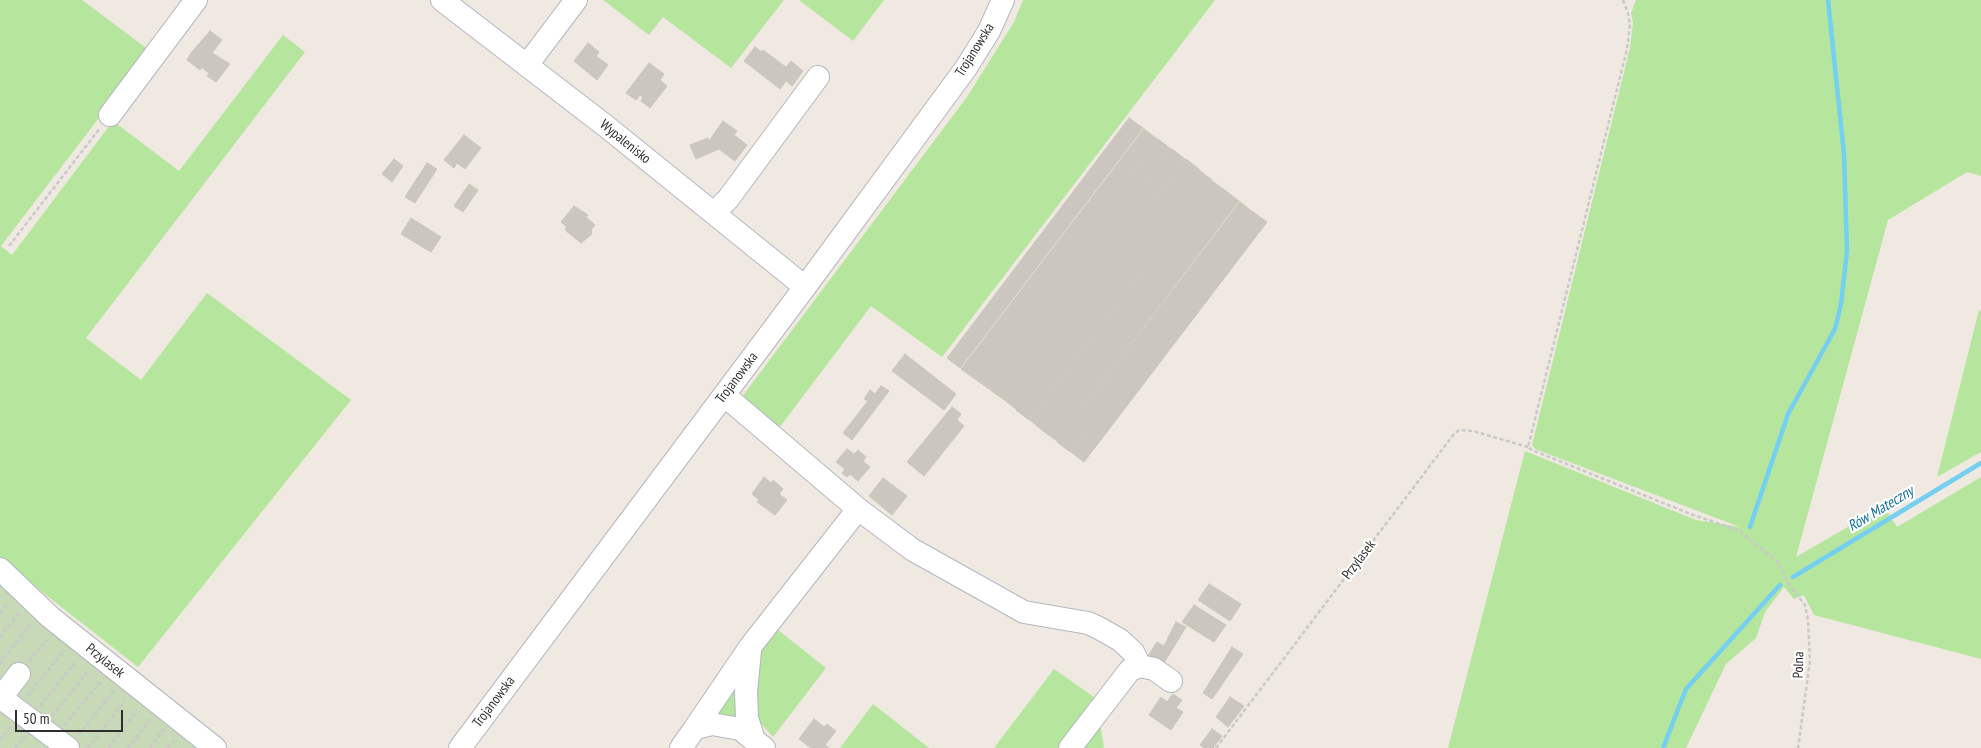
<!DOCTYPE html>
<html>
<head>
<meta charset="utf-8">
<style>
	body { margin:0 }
	#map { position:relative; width:1981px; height:748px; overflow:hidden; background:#efe9e1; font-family:"PT Sans Narrow",sans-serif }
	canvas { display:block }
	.scale { position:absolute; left:15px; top:710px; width:108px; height:22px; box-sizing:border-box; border:2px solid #2e2e2e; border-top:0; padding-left:6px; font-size:15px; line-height:18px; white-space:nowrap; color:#2e2e2e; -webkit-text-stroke:4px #fff; paint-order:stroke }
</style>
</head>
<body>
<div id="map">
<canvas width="1981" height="748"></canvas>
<div class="scale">50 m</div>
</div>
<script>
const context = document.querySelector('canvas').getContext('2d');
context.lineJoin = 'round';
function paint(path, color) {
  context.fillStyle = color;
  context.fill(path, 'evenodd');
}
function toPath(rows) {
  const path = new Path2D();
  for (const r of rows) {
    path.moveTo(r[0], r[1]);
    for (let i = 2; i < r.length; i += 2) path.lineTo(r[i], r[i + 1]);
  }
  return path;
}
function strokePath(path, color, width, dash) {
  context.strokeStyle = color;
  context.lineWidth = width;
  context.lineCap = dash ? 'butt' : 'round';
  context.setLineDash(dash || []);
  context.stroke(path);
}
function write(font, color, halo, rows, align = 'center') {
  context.font = font + ' "PT Sans Narrow",sans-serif';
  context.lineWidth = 4.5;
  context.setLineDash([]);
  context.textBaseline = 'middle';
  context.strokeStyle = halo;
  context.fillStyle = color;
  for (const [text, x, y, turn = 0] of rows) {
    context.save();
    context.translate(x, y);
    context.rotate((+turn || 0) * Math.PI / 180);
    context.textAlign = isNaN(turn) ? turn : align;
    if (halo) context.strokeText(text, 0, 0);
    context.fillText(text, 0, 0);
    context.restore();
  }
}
paint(toPath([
	[0,0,82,0,150,51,1,246,12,255,113,121,179,171,283,35,305,52,86,338,141,380,207,293,351,400,138,667,0,559],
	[603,0,784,0,731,68,663,17,649,35],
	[799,0,884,0,853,41],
	[1023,0,1215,0,942,357,871,306,776,432,739,401,967,97,1014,22],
	[1636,0,1981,0,1981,176,1967,172,1888,220,1796,557,1884,506,1897,527,1981,477,1981,659,1814,615,1804,595,1794,599,1784,587,1765,612,1756,638,1726,664,1686,748,1448,748,1525,451,1696,520,1740,527,1535,449,1532,445,1630,48,1633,23,1631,13],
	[1979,310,1981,311,1981,452,1937,477],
	[778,630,826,668,773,737,758,720,754,659],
	[1054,669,1101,702,1066,748,994,748],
	[742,674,743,718,732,716,708,718],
	[873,704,929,748,840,748],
	[1099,715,1104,748,1074,748]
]), '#b6e59e');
paint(toPath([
	[0,580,201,748,0,748]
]), '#c8d9b8');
strokePath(toPath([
	[1750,527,1788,414,1835,329,1841,304,1847,251,1844,154,1828,0],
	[1793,577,1981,463],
	[1663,748,1686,689,1780,585]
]), '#75cff0', 4.5);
const building = toPath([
	[210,31,222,40,212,53,230,64,216,82,207,76,209,73,201,67,200,70,187,60,191,53,210,31],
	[588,43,599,52,596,56,608,65,597,80,574,61,588,43],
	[755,47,762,52,763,50,786,67,791,61,803,71,792,86,786,81,780,89,744,61,755,47],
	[649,63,664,74,660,80,667,86,650,108,641,101,643,97,640,95,636,100,626,93,649,63],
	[1129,118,1143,128,960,368,947,358,1129,118],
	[723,121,737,131,734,135,747,145,735,161,719,149,696,159,690,145,708,138,709,141,723,121],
	[1144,129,1157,139,975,379,961,369,1144,129],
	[464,135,481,148,465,169,457,163,454,168,444,160,464,135],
	[1158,139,1171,149,989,389,975,379,1158,139],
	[1172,149,1185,159,1003,399,989,389,1172,149],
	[394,159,403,166,392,182,382,174,394,159],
	[1186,159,1199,169,1016,409,1003,399,1186,159],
	[427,163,437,169,415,203,405,197,427,163],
	[1199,170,1212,180,1029,420,1016,410,1199,170],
	[1212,181,1226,191,1043,431,1030,420,1212,181],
	[469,184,478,190,463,212,454,206,469,184],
	[1226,191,1239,201,1057,441,1043,431,1226,191],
	[1240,202,1253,212,1070,452,1057,442,1240,202],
	[574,206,588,215,586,217,595,225,591,230,592,234,581,243,565,230,567,227,561,222,574,206],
	[1253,212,1267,222,1084,462,1071,452,1253,212],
	[411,218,441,237,431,252,401,234,411,218],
	[905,354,956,394,944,410,892,371,905,354],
	[881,386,889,391,852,440,843,433,868,401,864,399,870,390,875,394,881,386],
	[952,407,961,414,957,420,964,426,924,476,907,462,952,407],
	[847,449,854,454,858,450,866,457,863,461,870,467,858,481,850,474,847,477,842,473,845,469,836,462,847,449],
	[764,477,771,483,773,480,783,489,779,494,787,500,775,515,757,502,759,500,752,494,764,477],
	[883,478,907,496,892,515,869,496,883,478],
	[1209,584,1241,604,1230,621,1198,600,1209,584],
	[1194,605,1226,625,1214,642,1182,622,1194,605],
	[1176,622,1186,627,1162,666,1148,656,1157,642,1164,646,1176,622],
	[1232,647,1243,654,1212,699,1203,693,1232,647],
	[1173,694,1182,700,1176,708,1183,712,1171,730,1149,715,1161,697,1167,702,1173,694],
	[1230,697,1244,706,1228,727,1216,717,1230,697],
	[814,719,824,727,827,724,836,731,825,745,829,748,811,748,799,739,814,719],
	[1212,729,1222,736,1213,748,1205,748,1200,745,1212,729]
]);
paint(building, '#cbc7bf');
strokePath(building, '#cbc5ba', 1);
const minor = toPath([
	[442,0,607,127,805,287],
	[527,65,576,0],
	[110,115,196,0],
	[714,213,728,199,818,77],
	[724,395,858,509,913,550,1024,612,1088,623,1099,628,1120,640,1133,652,1140,666],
	[0,569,50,617,215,748],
	[750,651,746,692,747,718,754,740],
	[0,697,68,748],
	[0,699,19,674],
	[695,728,750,647,858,509],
	[460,748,805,287,966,68,989,31,1003,0],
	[681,748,695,728,712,724,740,729,764,748],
	[1070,748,1130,670,1140,666,1154,669,1171,681]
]);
strokePath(minor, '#b4b7c1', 24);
strokePath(toPath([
	[1623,0,1628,13,1630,25,1627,49,1528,447,1532,450,1693,515,1738,530,1777,561,1790,586,1805,605,1808,620,1810,661,1798,748],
	[9,246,100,128],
	[0,613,8,603],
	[0,637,19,613],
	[29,661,48,639],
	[0,664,31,623],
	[27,696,64,650],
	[40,706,77,660],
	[52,716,88,671],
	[65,725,101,681],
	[79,735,114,690],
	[0,740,11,726],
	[15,748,25,736],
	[88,748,125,700],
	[109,748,137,710],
	[128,748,150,720],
	[150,748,164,729],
	[168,748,175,739],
	[1216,748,1454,434,1459,430,1473,431,1528,447]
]), '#c9c9c9', 2.5, [4, 2.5]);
strokePath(minor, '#fff', 22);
write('14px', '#2e2e2e', '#fff', [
	["Trojanowska",975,50,-58],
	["Wypalenisko",625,142,39],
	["Trojanowska",737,378,-53],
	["Przylasek",1359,560,-53],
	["Przylasek",105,661,39],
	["Polna",1799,665,-88],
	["Trojanowska",494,702,-53]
]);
write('italic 15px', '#0d6fa3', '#fff', [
	["Rów Mateczny",1881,509,-31]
]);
</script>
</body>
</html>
